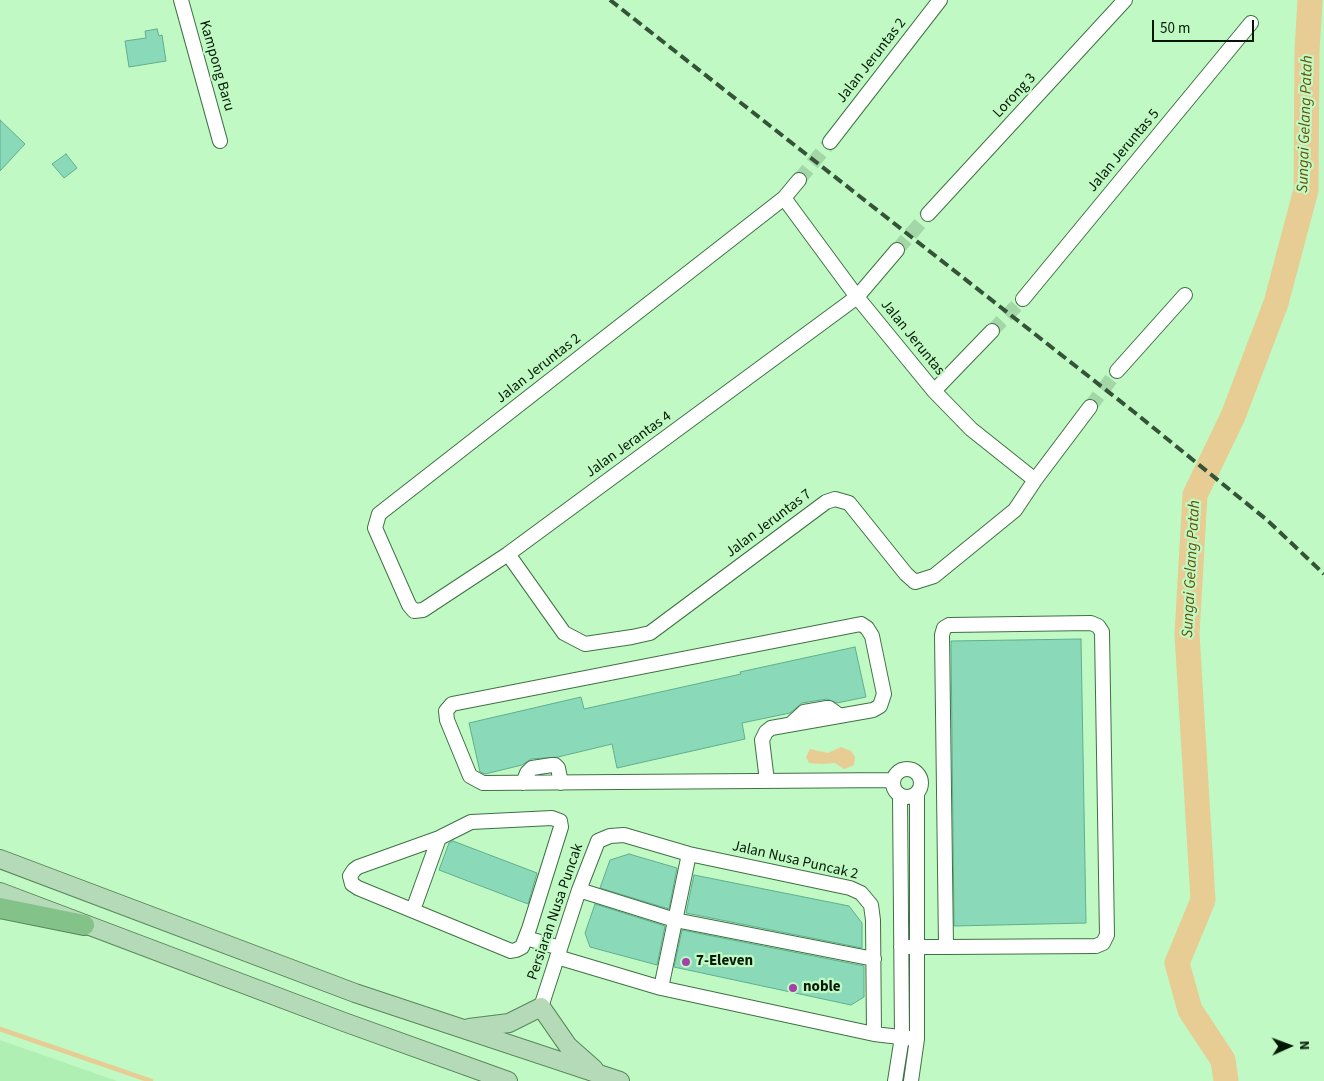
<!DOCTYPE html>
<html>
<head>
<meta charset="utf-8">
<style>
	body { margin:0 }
	#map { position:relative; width:1324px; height:1081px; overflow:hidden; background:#c0f9c3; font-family:"Source Sans 3",sans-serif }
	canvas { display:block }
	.north { position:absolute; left:1264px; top:1021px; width:50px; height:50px; -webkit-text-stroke:4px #c0f9c3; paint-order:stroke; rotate:88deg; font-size:14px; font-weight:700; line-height:20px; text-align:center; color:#041806 }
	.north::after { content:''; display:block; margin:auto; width:18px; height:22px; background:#041806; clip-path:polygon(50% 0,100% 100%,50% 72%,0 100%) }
	.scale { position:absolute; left:1152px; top:20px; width:102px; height:22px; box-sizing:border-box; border:2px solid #041806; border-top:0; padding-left:6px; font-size:15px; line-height:18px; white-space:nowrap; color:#041806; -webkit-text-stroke:4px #c0f9c3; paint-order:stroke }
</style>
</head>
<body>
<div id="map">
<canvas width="1324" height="1081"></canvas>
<div class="north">N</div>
<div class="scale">50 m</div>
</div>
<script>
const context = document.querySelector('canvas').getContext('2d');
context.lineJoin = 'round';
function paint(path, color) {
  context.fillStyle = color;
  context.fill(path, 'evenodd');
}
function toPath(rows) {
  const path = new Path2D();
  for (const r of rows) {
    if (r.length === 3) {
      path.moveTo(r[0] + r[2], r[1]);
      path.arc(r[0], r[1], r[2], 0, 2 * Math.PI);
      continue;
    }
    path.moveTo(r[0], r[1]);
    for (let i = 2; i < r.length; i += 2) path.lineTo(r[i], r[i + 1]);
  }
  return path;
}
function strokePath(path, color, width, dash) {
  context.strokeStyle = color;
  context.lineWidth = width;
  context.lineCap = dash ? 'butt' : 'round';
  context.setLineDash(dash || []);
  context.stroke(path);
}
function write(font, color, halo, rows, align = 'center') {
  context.font = font + ' "Source Sans 3",sans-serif';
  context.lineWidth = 4.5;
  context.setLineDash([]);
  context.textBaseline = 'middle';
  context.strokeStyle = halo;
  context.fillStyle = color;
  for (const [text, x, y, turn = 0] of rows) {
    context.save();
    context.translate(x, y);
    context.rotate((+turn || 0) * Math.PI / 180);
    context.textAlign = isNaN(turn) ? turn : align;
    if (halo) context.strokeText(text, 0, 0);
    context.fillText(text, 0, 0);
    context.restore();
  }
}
paint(toPath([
	[0,1040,117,1081,0,1081]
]), '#b0efb4');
paint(toPath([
	[841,747,851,751,855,757,854,765,844,769,835,763,821,764,809,763,806,757,810,749,828,753]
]), '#e7cc93');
strokePath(toPath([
	[0,1029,151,1081]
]), '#e7cc93', 4.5);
strokePath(toPath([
	[1226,1081,1223,1060,1190,1010,1177,963,1203,900,1187,634,1195,495,1233,416,1276,303,1306,190,1307,51,1310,0]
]), '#e7cc93', 25);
const building = toPath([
	[157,29,159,36,162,35,166,61,129,67,125,41,146,38,145,31,157,29],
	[0,120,25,144,0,171,0,120],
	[66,154,77,168,64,178,52,164,66,154],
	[1081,639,1086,923,954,926,951,641,1081,639],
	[855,647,866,697,837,703,827,699,802,703,790,713,742,723,745,739,617,768,612,744,558,757,531,759,522,765,485,774,480,772,469,723,581,697,584,709,741,674,740,672,855,647],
	[453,841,537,873,528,904,439,870,449,843,453,841],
	[629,854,677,868,669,909,600,888,610,860,629,854],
	[694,875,849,906,862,923,862,948,686,913,694,875],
	[595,904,665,926,657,965,590,947,585,933,595,904],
	[682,930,864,966,864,997,851,1005,674,967,682,930]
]);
paint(building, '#8adab9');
strokePath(building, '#5fae8f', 1);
strokePath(toPath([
	[799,180,830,142],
	[897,250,928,214],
	[992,331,1023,299],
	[1090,407,1117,371]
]), '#a4d7a7', 14, [14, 7]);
const minor = toPath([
	[181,0,220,141],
	[830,142,940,0],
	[799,180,784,198,379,514,375,528,409,605,414,611,423,610,508,554,857,297,897,250],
	[784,198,857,297,934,391,971,429,1035,480],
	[928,214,1125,0],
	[1023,299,1251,23],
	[1117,371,1185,295],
	[934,391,992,331],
	[508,554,564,633,585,644,632,637,650,633,826,502,835,499,849,503,906,574,915,582,934,576,1015,510,1035,480,1090,407],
	[791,724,804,712,827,708,829,708,840,716],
	[907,783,14],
	[767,781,762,740,766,732,771,728,873,710,880,706,884,694,872,636,867,628,861,624,452,704,446,711,447,720,470,776,483,783,893,780],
	[523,783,527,773,532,768,552,765,555,765,558,768,561,783],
	[552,818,560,821,561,827,529,929,522,947,516,950,511,951,358,888,352,884,350,876,354,870,358,867,439,838,471,822,552,818],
	[579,890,675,920,874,959],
	[413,910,439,838],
	[526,938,560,948],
	[901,947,946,947,1096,946,1103,943,1107,935,1102,632,1098,626,1091,623,949,625,944,628,942,635,946,947],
	[557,957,661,988,874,1034,917,1039],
	[661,988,689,854],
	[541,1007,579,890,598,841,610,836,624,835,689,854,850,888,861,893,871,905,873,920,874,1034],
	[895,1081,902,1037,900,795],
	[911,1081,917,1039,917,793]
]);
const major = toPath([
	[0,859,355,993,620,1081],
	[0,892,344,1022,508,1081],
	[469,1028,509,1023,541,1007,568,1046,594,1069]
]);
const highway = toPath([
	[0,908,84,925]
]);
strokePath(minor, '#3e7243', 16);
strokePath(major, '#57865a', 20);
strokePath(highway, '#57865a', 22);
strokePath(minor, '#fff', 14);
strokePath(major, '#b5dab8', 18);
strokePath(highway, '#83c288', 20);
strokePath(toPath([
	[610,0,1134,412,1267,520,1324,574]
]), '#355338', 4, [10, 5]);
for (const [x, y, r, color] of [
	[686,962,5,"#a341a7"],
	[793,988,5,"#a341a7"]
]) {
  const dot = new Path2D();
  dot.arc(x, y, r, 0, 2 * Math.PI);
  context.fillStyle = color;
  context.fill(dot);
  strokePath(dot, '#c0f9c3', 2);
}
write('15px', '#041806', '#c0f9c3', [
	["Jalan Jeruntas 2",872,61,-52],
	["Kampong Baru",216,66,74],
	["Lorong 3",1015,96,-47],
	["Jalan Jeruntas 5",1124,151,-50],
	["Jalan Jeruntas",912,338,51],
	["Jalan Jeruntas 2",539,369,-38],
	["Jalan Jerantas 4",629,445,-36],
	["Jalan Jeruntas 7",769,524,-37],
	["Jalan Nusa Puncak 2",795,861,13],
	["Persiaran Nusa Puncak",556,912,-71]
]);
write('bold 15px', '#041806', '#c0f9c3', [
	["7-Eleven",696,962],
	["noble",803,988]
], 'left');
write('italic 16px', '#694f06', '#c0f9c3', [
	["Sungai Gelang Patah",1306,124,-88],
	["Sungai Gelang Patah",1192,569,-87]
]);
</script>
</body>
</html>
